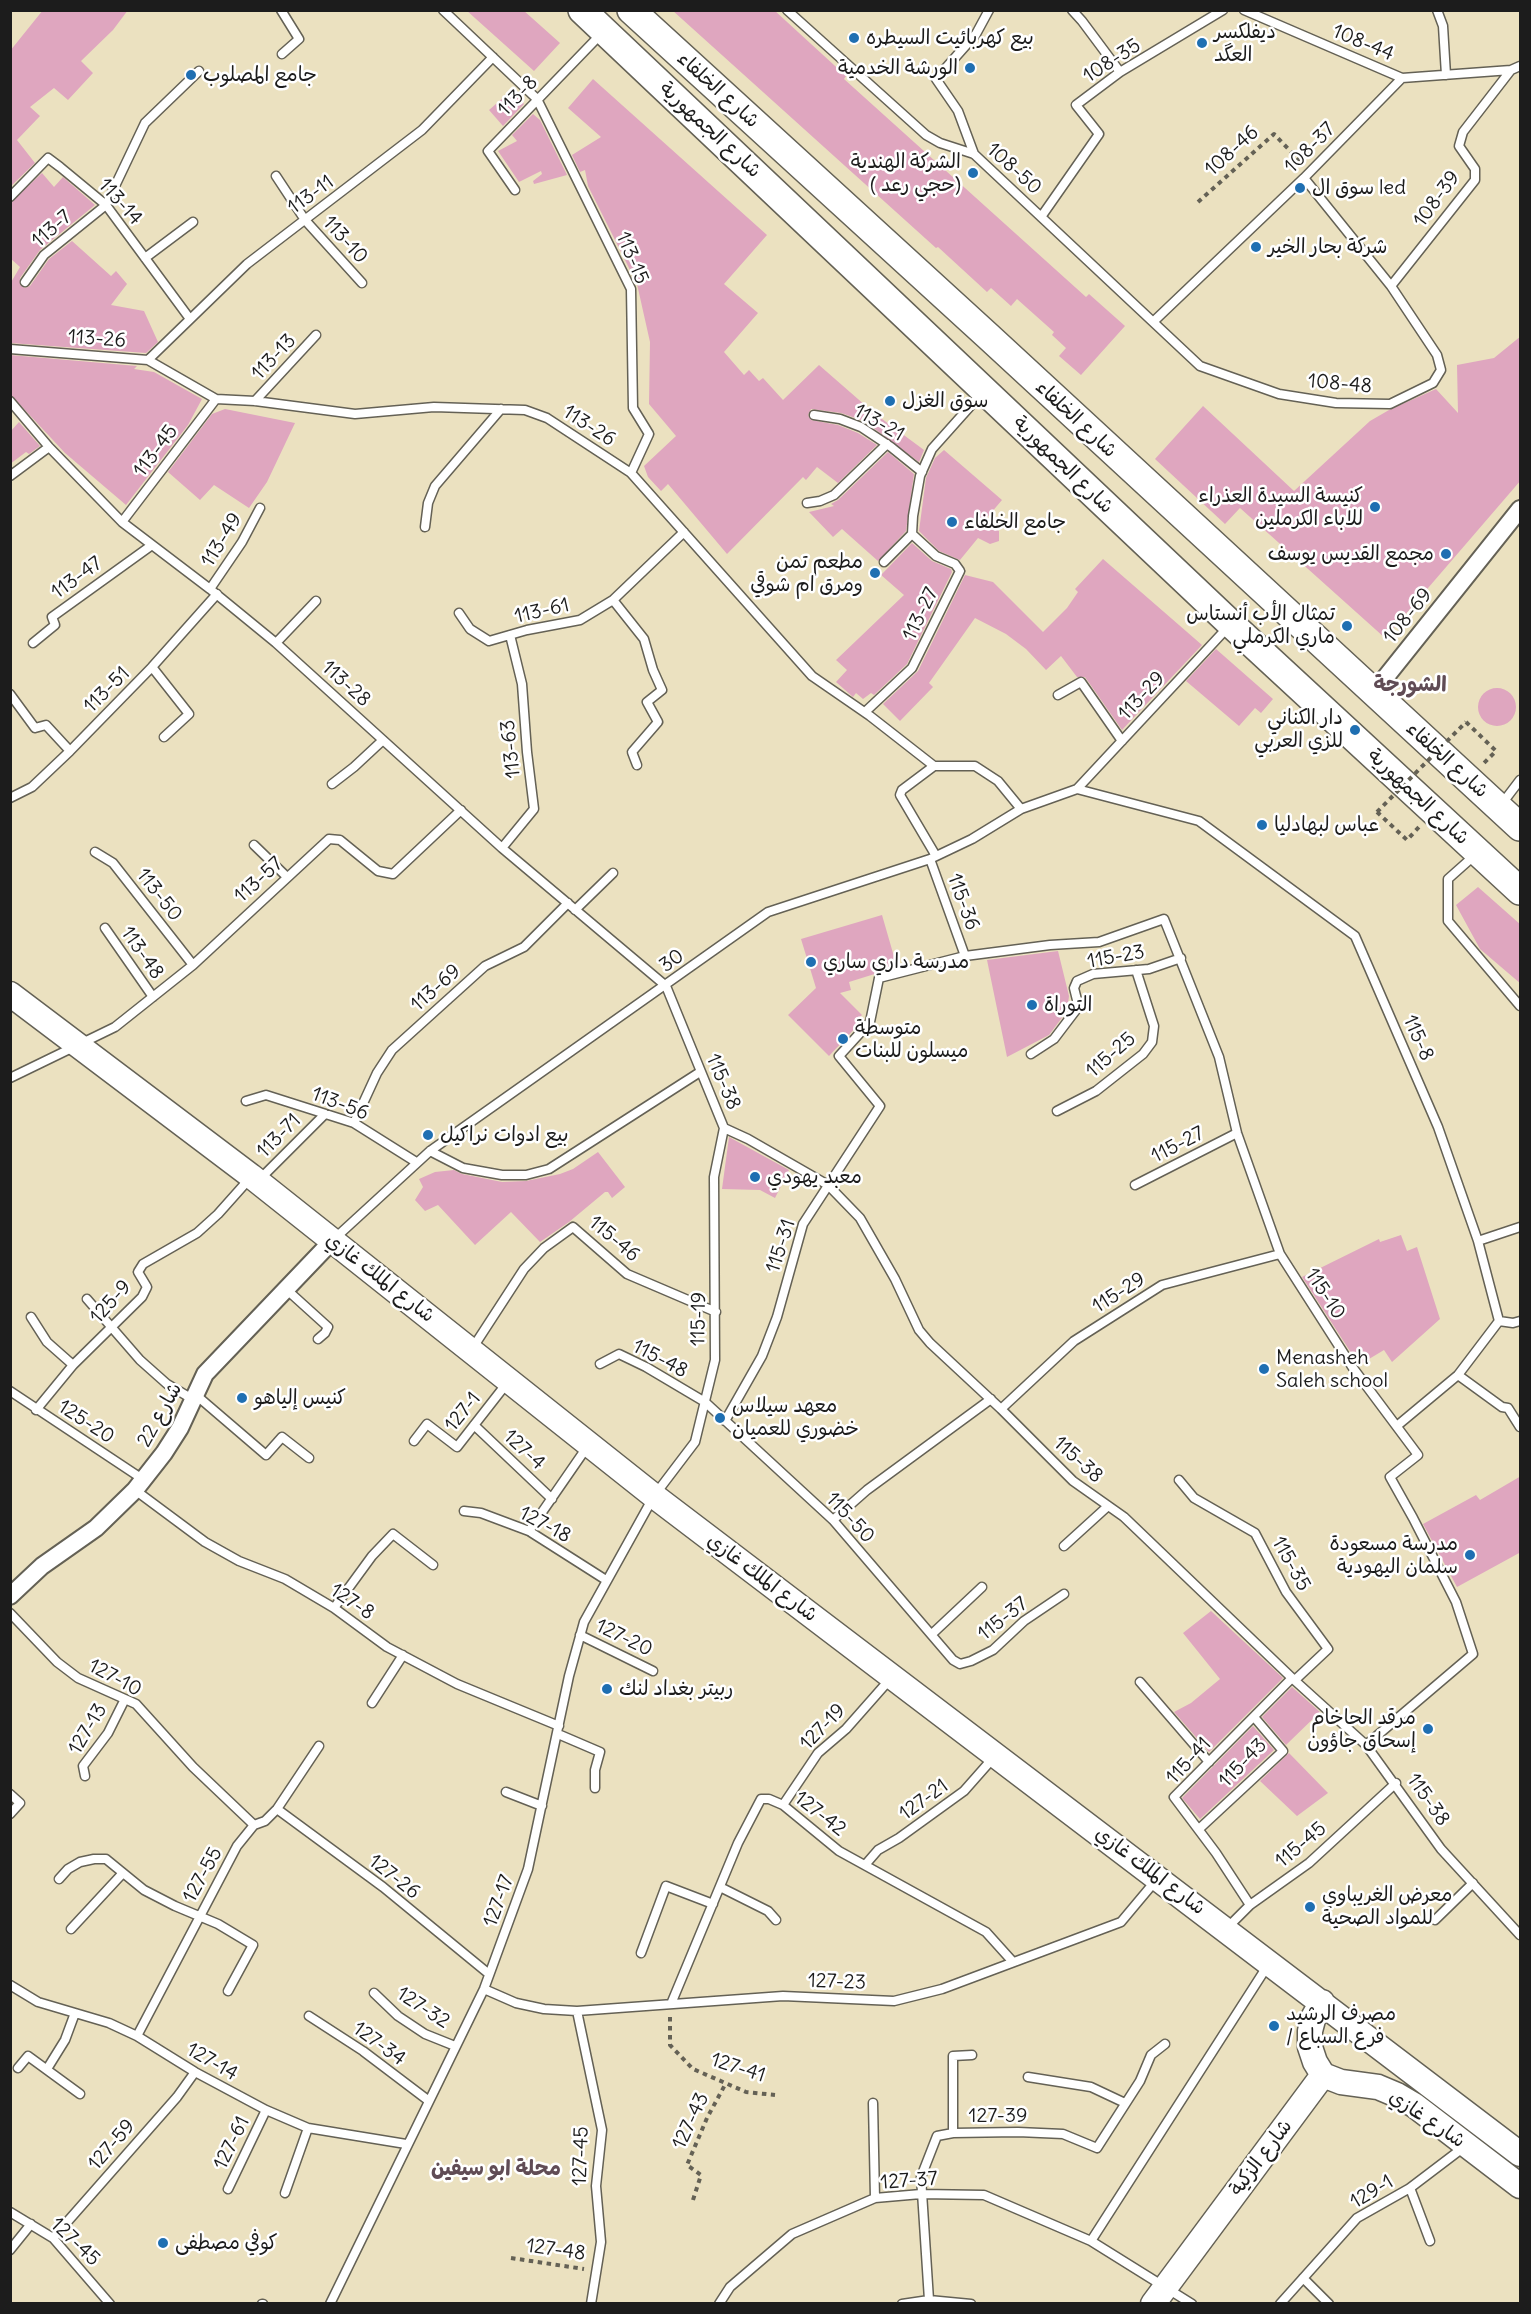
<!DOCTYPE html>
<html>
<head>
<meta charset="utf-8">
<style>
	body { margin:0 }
	#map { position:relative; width:1531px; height:2314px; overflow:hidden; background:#ebe1c0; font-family:Delius,sans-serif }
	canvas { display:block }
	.frame { position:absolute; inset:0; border:12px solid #1c1c1c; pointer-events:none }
</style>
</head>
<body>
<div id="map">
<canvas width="1531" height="2314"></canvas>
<div class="frame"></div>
</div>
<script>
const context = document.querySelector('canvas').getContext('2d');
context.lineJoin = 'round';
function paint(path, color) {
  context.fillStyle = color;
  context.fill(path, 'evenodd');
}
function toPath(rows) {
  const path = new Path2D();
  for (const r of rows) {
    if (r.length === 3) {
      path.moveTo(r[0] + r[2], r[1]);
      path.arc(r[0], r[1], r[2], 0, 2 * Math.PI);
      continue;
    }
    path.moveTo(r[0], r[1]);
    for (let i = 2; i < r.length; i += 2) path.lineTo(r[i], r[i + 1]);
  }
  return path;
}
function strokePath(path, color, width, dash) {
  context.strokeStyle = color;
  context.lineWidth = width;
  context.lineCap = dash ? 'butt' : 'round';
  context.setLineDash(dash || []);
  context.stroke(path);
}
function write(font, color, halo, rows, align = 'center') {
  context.font = font + ' Delius,"Playpen Sans Arabic",sans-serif';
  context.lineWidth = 5;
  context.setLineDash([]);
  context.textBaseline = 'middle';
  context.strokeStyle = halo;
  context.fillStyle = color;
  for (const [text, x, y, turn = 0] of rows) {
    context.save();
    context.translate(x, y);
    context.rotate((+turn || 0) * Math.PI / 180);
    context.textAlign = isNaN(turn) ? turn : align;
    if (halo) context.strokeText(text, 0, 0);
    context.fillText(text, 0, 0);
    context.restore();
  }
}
paint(toPath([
	[43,10,128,10,113,30,81,61,93,73,68,100,54,88,30,107,40,116,17,140,35,163,10,187,10,51],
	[466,10,523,10,560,43,534,71],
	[672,10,774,10,846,76,844,79,1086,297,1089,294,1125,326,1081,375,1059,356,1066,348,1052,335,1054,332,1017,299,1011,306,991,288,987,292,938,247,936,248],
	[593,79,767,235,724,284,758,313,724,352,744,375,749,370,759,381,763,378,783,400,819,365,874,413,924,450,919,462,864,421,841,413,811,409,808,415,811,420,838,425,858,433,877,445,838,483,817,467,806,480,803,477,727,554,668,484,661,491,648,477,644,466,676,436,649,404,650,342,637,284,588,186,585,170,580,172,572,155,601,137,568,108],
	[512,90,524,104,503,126,489,110],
	[533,114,540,120,567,175,534,184,533,181,542,174,541,171,519,182,498,151,517,141,512,135],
	[42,173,54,187,63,177,95,205,40,250,20,278,20,285,25,288,30,286,49,259,72,241,111,276,116,271,127,284,111,305,144,311,158,342,146,353,10,343,10,284,20,267,10,258,10,203],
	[1521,336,1521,480,1385,638,1240,508,1225,524,1155,459,1203,406,1294,491,1370,421,1389,410,1436,389,1458,413,1457,365,1494,358],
	[10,355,137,366,134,369,154,372,202,399,188,425,126,505,65,453,10,394],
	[225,409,295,423,267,482,249,508,214,485,200,500,168,472,212,414],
	[19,422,40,446,29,454,26,452,10,464,10,432],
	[944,450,1002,500,985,520,999,531,999,541,990,544,978,538,960,560,939,551,919,531,926,478,935,458],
	[888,452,914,474,906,531,878,561,842,529,833,537,809,512,834,506,831,504,838,500],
	[912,543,932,561,951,569,952,572,907,664,874,695,871,693,863,699,856,693,853,697,836,682,847,670,836,660,904,595,881,575],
	[1103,559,1202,645,1122,730,1085,677,1077,677,1061,656,1046,670,1026,649,1006,634,975,618,929,683,933,687,900,721,883,704,918,671,965,575,993,582,1043,632,1067,608,1078,592,1075,589],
	[1216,649,1273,699,1261,713,1255,708,1239,726,1186,681],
	[1497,707,19],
	[1478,887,1521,925,1521,984,1480,949,1456,905],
	[882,915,897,967,849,982,851,990,840,993,862,1015,858,1019,861,1022,829,1056,788,1015,816,988,801,939],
	[1058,951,1069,996,1067,1011,1049,1035,1007,1057,987,960],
	[729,1137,789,1170,775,1198,760,1190,722,1189],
	[598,1152,625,1187,612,1198,608,1192,605,1192,569,1222,540,1242,511,1212,475,1245,438,1205,425,1211,415,1200,423,1187,419,1179,435,1172,454,1170,462,1174,502,1182,526,1181,560,1174,573,1169],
	[1401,1235,1407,1251,1417,1247,1440,1319,1392,1362,1384,1350,1359,1365,1302,1277,1379,1239,1380,1242],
	[1521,1476,1521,1552,1457,1587,1423,1524,1476,1495,1480,1500],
	[1211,1611,1283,1678,1209,1752,1174,1712,1191,1703,1220,1679,1183,1633],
	[1292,1687,1320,1712,1286,1745,1262,1717],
	[1253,1726,1274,1750,1200,1819,1182,1798],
	[1289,1753,1328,1793,1297,1816,1260,1781]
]), '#dfa6bf');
const lane = toPath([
	[281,10,299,39,282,54],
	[443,10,537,99,631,289,633,408,649,434,631,473],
	[787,10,926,135,940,143,974,154,1200,366,1279,394,1336,403,1390,404,1433,383,1441,370,1437,355,1391,286,1304,178],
	[1072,10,1082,21,1120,72],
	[1244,10,1402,78],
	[1437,10,1443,26,1446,75],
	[974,154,958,111,936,79,976,34,989,10],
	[276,176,305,220,362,283],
	[515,190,488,151,602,33],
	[10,197,48,158,60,167,106,205,190,319],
	[1041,217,1099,134,1076,105,1120,72,1223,10],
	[145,258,193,222],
	[25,282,44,255,106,205,145,123,199,71],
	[1391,286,1475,180,1475,169,1459,146,1463,132,1511,70],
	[1153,322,1304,178,1402,78,1511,70,1520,66],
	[10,349,148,360,216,399,255,401,355,414,434,407,525,410,547,418,631,473,812,676,870,716,934,766,975,766,998,781,1021,809],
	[148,360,247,264,422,130,493,57],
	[10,401,49,447,122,522,210,589,276,643,502,848,666,986,724,1128,748,1139,828,1185,860,1218,895,1279,919,1330,930,1343,1001,1409,1073,1481,1124,1517,1292,1678,1366,1745,1441,1849,1520,1935],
	[255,401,316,335],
	[814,415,840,419,861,427,891,447,922,472],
	[10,476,49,447],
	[807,503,820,501,834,495,887,444],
	[122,522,216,399],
	[425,527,428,503,435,486,501,409],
	[884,562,912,534,913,516,920,476,932,449,982,393],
	[210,589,242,542,260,508],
	[613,600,644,639,653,670,662,690,647,702,658,722,632,752,637,765],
	[459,613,470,629,489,641,527,630,580,620,613,600,684,532],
	[33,643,55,625,52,617,152,545],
	[276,643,316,601],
	[152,667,189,714,164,737],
	[10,694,35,728,46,725,70,751],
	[1058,695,1081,682,1122,741],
	[865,712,912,668,960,571,955,564,936,556,912,534],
	[934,766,902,790,900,795,936,856],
	[332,784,354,767,383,740],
	[1077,789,1199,821,1355,936,1438,1127,1478,1241,1499,1321,1458,1375,1398,1425],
	[10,798,32,787,70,751,152,667,217,594],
	[1501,805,1520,780],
	[254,845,287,877],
	[502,848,534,809,527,752,522,684,510,635],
	[95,852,113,863,193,965],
	[1475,855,1448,879,1448,921,1520,1006],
	[930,859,965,956],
	[575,910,613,873],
	[105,928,153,997],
	[1031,1054,1054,1039,1076,1010,1077,1000,1074,988,1077,981,1093,974,1149,969,1181,958],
	[10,1078,115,1027,193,965,329,839,340,840,378,871,393,874,461,810],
	[246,1101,266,1095,354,1123,416,1162],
	[1057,1111,1096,1091,1143,1054,1152,1042,1154,1026,1136,970],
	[354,1123,377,1073,392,1050,485,966,524,947,568,903],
	[430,1151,463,1168,502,1175,526,1175,549,1169,700,1072],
	[260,1179,325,1114],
	[1135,1185,1237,1133],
	[333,1240,430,1151,768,912,930,859,972,839,1021,809,1077,789,1229,626],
	[1478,1241,1520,1227],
	[286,1289,328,1327,325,1333,318,1339],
	[87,1299,140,1360,167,1384,194,1400],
	[31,1317,47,1342,73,1365],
	[1499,1321,1513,1323,1520,1321],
	[472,1349,524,1269,544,1248,573,1227,627,1274,716,1312],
	[600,1364,619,1354,646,1367,705,1402,833,1520,953,1660,960,1664,971,1661,993,1650,1024,1621,1064,1594],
	[1458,1375,1502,1407,1508,1408,1520,1427],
	[10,1391,144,1480],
	[196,1395,266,1455,282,1437,309,1458],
	[1001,1409,1074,1341,1162,1285,1280,1254],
	[36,1410,73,1365,142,1297,147,1287,138,1272,143,1264,197,1233,218,1214,251,1177],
	[725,1421,762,1356,777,1317,803,1224,880,1106,839,1056,870,1022,879,978,965,956,1050,945,1099,942,1164,919,1219,1057,1237,1133,1280,1254,1353,1368,1418,1455,1390,1477,1413,1518,1456,1602,1473,1654,1366,1745],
	[474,1425,552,1499],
	[414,1441,427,1424,457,1447,507,1383],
	[1179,1480,1194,1498,1255,1533,1286,1592,1328,1649,1295,1680],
	[135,1490,205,1542,239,1561,285,1579,334,1608,387,1647,457,1684,559,1726],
	[464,1511,481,1513,529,1531,606,1580],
	[833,1520,867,1490,991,1399],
	[529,1531,587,1447],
	[1064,1546,1108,1506],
	[334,1608,372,1556,393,1534,433,1565],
	[10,1613,57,1662,78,1678,136,1704,193,1767,254,1825],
	[932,1634,982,1587],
	[580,1635,653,1671],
	[1140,1682,1209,1762],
	[372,1703,403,1655],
	[558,1734,600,1752,595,1770,595,1788],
	[85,1776,83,1766,108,1733,125,1699],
	[506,1792,542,1806],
	[10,1794,20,1803,10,1814],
	[783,1805,818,1753,846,1729,891,1678],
	[277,1809,383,1887,489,1974],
	[1199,1829,1283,1751,1254,1717],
	[865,1865,878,1850,899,1838,964,1791,994,1757],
	[59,1879,68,1869,80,1862,94,1859,106,1859,144,1890,175,1906,218,1924,253,1945,228,1991],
	[720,1887,768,1911,776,1920],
	[1250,1905,1216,1853,1174,1797,1292,1678],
	[1435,1920,1473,1883],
	[71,1929,122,1874],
	[1226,1929,1250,1905,1309,1863,1396,1783],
	[641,1953,666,1886,713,1904],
	[10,1985,38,2002,109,2023,137,2036,195,2072,266,2110,308,2128,406,2144],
	[484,1989,516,2003,544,2009,577,2011,783,1996,894,2001,942,1989,1121,1922,1157,1879],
	[374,1993,398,2016,425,2034,455,2046],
	[671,2004,738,1843,761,1799,769,1799,783,1805,839,1851,986,1932,1013,1962],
	[577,2011,602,2130,596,2186,601,2242,591,2304],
	[309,2016,363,2051,429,2101],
	[137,2036,237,1846,254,1825,265,1821,277,1809,319,1746],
	[18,2068,28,2056,80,2094],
	[47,2069,65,2040,75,2013],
	[1028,2077,1091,2087,1125,2103],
	[873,2103,875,2198],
	[953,2133,953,2056,972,2055],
	[1410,2188,1430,2241],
	[228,2189,266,2110],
	[285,2193,308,2128],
	[10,2212,53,2238,110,2304],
	[53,2238,177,2097,195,2072],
	[1091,2241,1268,1965],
	[10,2250,31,2224],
	[1303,2278,1329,2304],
	[929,2300,921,2177,937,2136,953,2133,1018,2132,1063,2134,1097,2148,1140,2081,1151,2055,1165,2044],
	[262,2304,263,2304],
	[330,2304,484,1989,528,1869,569,1676,584,1622,654,1496,695,1442,715,1360,714,1177,724,1128],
	[719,2304,730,2287,792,2234,875,2198,921,2194,984,2195,1091,2241,1192,2304],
	[902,2304,929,2300,971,2304],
	[1280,2304,1357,2218,1410,2188,1464,2147]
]);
const street = toPath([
	[1373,693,1520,509],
	[10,1596,42,1566,96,1528,135,1490,164,1453,180,1428,205,1374,333,1240]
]);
const secondary = toPath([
	[10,994,251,1176,654,1496,1520,2154],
	[1322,2002,1314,2016,1310,2031,1310,2047,1315,2062,1323,2075],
	[1323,2075,1341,2082,1378,2087,1397,2095,1414,2105,1520,2186],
	[1153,2304,1323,2075]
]);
const primary = toPath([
	[582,10,1231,624,1520,891],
	[631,10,989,337,1520,827]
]);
strokePath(lane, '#646155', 11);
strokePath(street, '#646155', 20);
strokePath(secondary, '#646155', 27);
strokePath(primary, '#646155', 30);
strokePath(toPath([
	[1198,202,1274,134,1301,162],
	[1466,722,1496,751,1483,764],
	[1377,812,1407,840,1419,827],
	[670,2017,670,2045,693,2069,746,2092,775,2095],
	[693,2200,701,2175,687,2165,707,2118,726,2083],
	[511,2258,584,2269]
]), '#646155', 4, [4.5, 4.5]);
strokePath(lane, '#fff', 8);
strokePath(street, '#fff', 16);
strokePath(secondary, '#fff', 24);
strokePath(primary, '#fff', 27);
strokePath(toPath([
	[1377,812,1466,722]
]), '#646155', 4, [4.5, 4.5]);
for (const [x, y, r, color] of [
	[854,38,6,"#1f6fb2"],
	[1202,43,6,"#1f6fb2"],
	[970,68,6,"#1f6fb2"],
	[191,75,6,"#1f6fb2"],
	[973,173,6,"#1f6fb2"],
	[1300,188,6,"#1f6fb2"],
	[1256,247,6,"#1f6fb2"],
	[890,401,6,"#1f6fb2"],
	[1375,507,6,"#1f6fb2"],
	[952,522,6,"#1f6fb2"],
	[1446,554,6,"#1f6fb2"],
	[875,573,6,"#1f6fb2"],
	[1347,626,6,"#1f6fb2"],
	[1355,730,6,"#1f6fb2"],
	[1262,825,6,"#1f6fb2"],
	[811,962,6,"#1f6fb2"],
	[1032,1005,6,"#1f6fb2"],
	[843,1039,6,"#1f6fb2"],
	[428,1135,6,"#1f6fb2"],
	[755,1177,6,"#1f6fb2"],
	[1264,1369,6,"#1f6fb2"],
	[242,1398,6,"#1f6fb2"],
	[720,1418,6,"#1f6fb2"],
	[1470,1555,6,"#1f6fb2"],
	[607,1689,6,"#1f6fb2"],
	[1428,1729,6,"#1f6fb2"],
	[1310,1907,6,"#1f6fb2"],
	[1274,2026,6,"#1f6fb2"],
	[163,2243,6,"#1f6fb2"]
]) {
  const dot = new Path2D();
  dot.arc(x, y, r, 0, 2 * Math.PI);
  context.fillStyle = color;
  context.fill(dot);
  strokePath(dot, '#fff', 2);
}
write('20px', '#1c1c1c', '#fff', [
	["ديفلكسر",1214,32],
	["العگد",1214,55],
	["بيع كهربائيت السيطره",866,38],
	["الورشة الخدمية",958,68,"right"],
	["جامع المصلوب",203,75],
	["الشركة الهندية",961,162,"right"],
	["( حجي رعد)",961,185,"right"],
	["سوق ال led",1312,188],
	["شركة بحار الخير",1268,247],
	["سوق الغزل",902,401],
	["كنيسة السيدة العذراء",1363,496,"right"],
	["للاباء الكرملين",1363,519,"right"],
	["جامع الخلفاء",964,522],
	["مجمع القديس يوسف",1434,554,"right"],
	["مطعم تمن",863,562,"right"],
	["ومرق ام شوقي",863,585,"right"],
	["تمثال الأب أنستاس",1335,614,"right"],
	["ماري الكرملي",1335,637,"right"],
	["دار الكناني",1343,718,"right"],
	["للزي العربي",1343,741,"right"],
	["عباس لبهادليا",1274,825],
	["مدرسة داري ساري",823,962],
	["التوراة",1044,1005],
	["متوسطة",855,1028],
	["ميسلون للبنات",855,1051],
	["بيع ادوات نراكيل",440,1135],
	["معبد يهودي",767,1177],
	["Menasheh",1276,1358],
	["Saleh school",1276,1381],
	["كنيس إلياهو",254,1398],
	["معهد سيلاس",732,1406],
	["خضوري للعميان",732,1429],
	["مدرسة مسعودة",1458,1544,"right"],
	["سلمان اليهودية",1458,1567,"right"],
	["ربيتر بغداد لنك",619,1689],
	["مرقد الحاخام",1416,1718,"right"],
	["إسحاق جاؤون",1416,1741,"right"],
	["معرض الغريباوي",1322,1895],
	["للمواد الصحية",1322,1918],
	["مصرف الرشيد",1286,2014],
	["/ فرع السباع",1286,2037],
	["كوفي مصطفى",175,2243]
], 'left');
write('20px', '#1c1c1c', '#fff', [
	["108-44",1363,43,23],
	["108-35",1112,61,-33],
	["شارع الخلفاء",718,90,42],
	["113-8",518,96,-46],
	["شارع الجمهورية",710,130,43],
	["108-37",1310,148,-45],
	["108-46",1232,151,-42],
	["108-50",1014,169,42],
	["113-11",311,195,-36],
	["108-39",1437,199,-54],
	["113-14",120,202,48],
	["113-7",52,229,-41],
	["113-10",345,240,48],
	["113-15",632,258,67],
	["113-26",97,339,4],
	["113-13",274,357,-47],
	["108-48",1340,384,5],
	["شارع الخلفاء",1076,419,43],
	["113-21",879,423,30],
	["113-26",589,426,33],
	["113-45",156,451,-53],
	["شارع الجمهورية",1063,465,44],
	["113-49",222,540,-58],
	["113-47",77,578,-36],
	["113-61",542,611,-13],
	["113-27",921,614,-64],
	["108-69",1408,616,-51],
	["113-28",346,684,42],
	["113-51",107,690,-45],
	["113-29",1142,696,-47],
	["113-63",511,749,-96],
	["شارع الخلفاء",1447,760,42],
	["شارع الجمهورية",1418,797,43],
	["113-57",259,880,-42],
	["113-50",159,895,52],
	["115-36",963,902,70],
	["113-48",142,953,55],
	["115-23",1116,957,-10],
	["30",672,961,-36],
	["113-69",436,988,-42],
	["115-8",1418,1038,66],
	["115-25",1111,1055,-41],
	["115-38",723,1082,67],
	["113-56",340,1104,21],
	["113-71",279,1136,-45],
	["115-27",1178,1145,-27],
	["115-46",614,1239,40],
	["115-31",781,1246,-72],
	["شارع الملك غازي",380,1278,38],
	["115-29",1119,1293,-32],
	["115-10",1325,1294,57],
	["125-9",111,1302,-48],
	["115-19",699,1319,-89],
	["115-48",660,1359,28],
	["127-1",463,1412,-51],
	["شارع 22",160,1415,-61],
	["125-20",86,1422,33],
	["127-4",524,1450,43],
	["115-38",1078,1460,42],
	["115-50",850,1518,47],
	["127-18",545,1525,28],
	["115-35",1291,1564,61],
	["شارع الملك غازي",762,1578,37],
	["127-8",352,1602,34],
	["115-37",1003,1619,-38],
	["127-20",624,1638,26],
	["127-10",115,1678,28],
	["127-19",823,1727,-46],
	["127-13",88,1729,-59],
	["115-41",1189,1761,-47],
	["115-43",1243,1763,-46],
	["127-21",924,1800,-36],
	["115-38",1428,1800,55],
	["127-42",820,1814,38],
	["115-45",1301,1845,-40],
	["شارع الملك غازي",1150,1871,37],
	["127-55",203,1875,-61],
	["127-26",394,1877,38],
	["127-17",499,1901,-70],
	["127-23",837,1982,2],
	["127-32",423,2008,33],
	["127-34",379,2044,36],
	["127-14",212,2062,30],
	["127-41",738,2068,18],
	["127-39",998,2116],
	["شارع غازي",1427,2119,34],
	["127-43",691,2121,-65],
	["127-61",232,2143,-64],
	["127-59",112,2145,-49],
	["127-45",581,2156,-88],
	["شارع الزكية",1261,2158,-53],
	["127-37",909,2181,-4],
	["129-1",1372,2192,-31],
	["127-45",75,2242,44],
	["127-48",556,2250,8]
]);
write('bold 21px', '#604c55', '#fff', [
	["الشورجة",1410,685],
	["محلة ابو سيفين",496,2169]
]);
</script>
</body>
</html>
